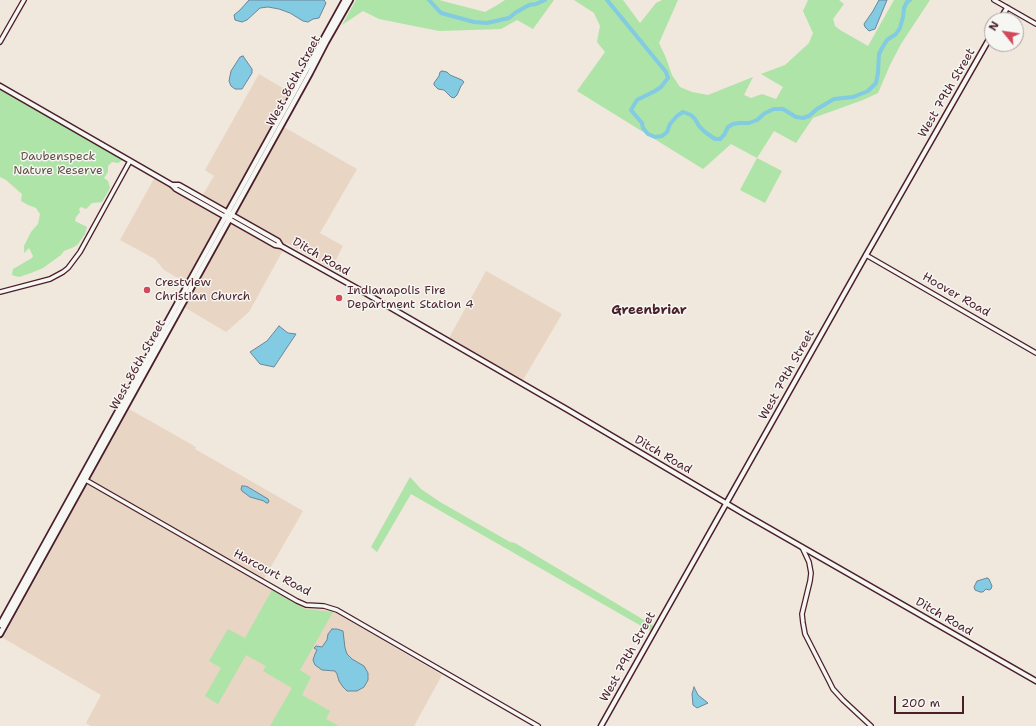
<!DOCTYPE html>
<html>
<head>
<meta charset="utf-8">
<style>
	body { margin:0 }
	#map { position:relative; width:1036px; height:726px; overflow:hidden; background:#f0e7dd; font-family:"Shantell Sans",sans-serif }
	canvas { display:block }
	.north { position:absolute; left:984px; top:12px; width:40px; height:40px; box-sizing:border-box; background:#f6f6f2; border:1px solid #b1a0a2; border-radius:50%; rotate:300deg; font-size:11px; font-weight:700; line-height:16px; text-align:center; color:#4a1f2b }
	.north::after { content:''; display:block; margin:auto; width:14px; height:18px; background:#d1495b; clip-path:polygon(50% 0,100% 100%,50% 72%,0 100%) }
	.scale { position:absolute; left:894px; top:696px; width:70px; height:18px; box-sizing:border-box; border:2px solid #4a1f2b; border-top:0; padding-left:5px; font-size:12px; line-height:14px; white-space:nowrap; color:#4a1f2b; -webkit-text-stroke:3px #f6f6f2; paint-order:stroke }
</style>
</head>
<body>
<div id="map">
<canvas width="1036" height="726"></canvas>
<div class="north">N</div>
<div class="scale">200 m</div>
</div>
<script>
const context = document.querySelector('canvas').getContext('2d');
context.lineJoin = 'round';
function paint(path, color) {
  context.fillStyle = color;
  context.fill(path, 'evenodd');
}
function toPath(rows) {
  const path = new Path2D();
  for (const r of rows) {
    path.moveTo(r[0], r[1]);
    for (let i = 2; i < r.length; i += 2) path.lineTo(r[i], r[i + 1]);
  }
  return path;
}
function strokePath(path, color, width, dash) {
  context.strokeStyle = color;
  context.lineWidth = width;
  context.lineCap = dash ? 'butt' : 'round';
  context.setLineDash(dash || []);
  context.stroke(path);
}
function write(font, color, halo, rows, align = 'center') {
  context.font = font + ' "Shantell Sans",sans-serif';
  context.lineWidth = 3;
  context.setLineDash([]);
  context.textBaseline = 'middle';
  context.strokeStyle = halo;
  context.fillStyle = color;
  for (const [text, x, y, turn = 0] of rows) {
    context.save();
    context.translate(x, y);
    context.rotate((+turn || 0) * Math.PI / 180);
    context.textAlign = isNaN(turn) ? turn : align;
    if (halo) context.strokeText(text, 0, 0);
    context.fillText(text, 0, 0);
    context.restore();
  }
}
paint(toPath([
	[259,74,291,93,275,122,357,169,320,233,343,246,331,269,287,243,249,312,226,332,184,307,194,288,184,283,183,281,164,270,155,259,120,240,155,177,173,190,198,203,214,176,205,170],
	[486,271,562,314,523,380,449,338],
	[129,409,196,447,195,449,303,511,261,584,305,608,331,610,442,675,414,726,91,726,86,723,101,695,3,638]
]), '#e8d5c3');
paint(toPath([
	[356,0,439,0,485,12,499,4,505,0,554,0,533,29,517,20,501,29,439,31,379,19,363,11,342,25],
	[574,0,623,0,640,23,656,3,662,0,678,0,659,43,666,58,672,75,680,87,692,92,708,95,753,77,744,95,751,98,762,94,776,99,783,87,761,74,785,65,809,43,813,33,803,11,808,0,839,0,844,4,833,19,835,26,840,30,868,46,894,0,930,0,901,44,890,65,878,93,863,100,813,118,796,143,774,131,757,158,782,171,765,203,740,190,757,158,731,144,703,169,577,91,605,52,597,42,600,26,594,13],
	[0,90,124,159,118,163,112,162,108,166,108,172,104,178,108,181,110,188,102,202,92,203,86,209,81,207,79,209,80,212,76,217,75,221,87,227,85,234,78,244,74,247,64,251,61,255,43,268,31,273,19,277,12,275,13,269,32,258,33,256,29,248,24,253,24,246,31,232,38,224,40,214,36,208,28,205,21,201,22,194,6,180,0,177],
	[410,477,421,489,440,502,510,542,515,543,654,626,650,631,411,494,377,552,371,547],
	[272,590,305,609,333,612,300,670,311,677,302,695,330,711,326,719,339,726,270,726,292,688,263,671,266,666,246,655,218,704,205,696,221,668,209,661,228,629,245,638]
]), '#aee4a7');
const water = toPath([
	[249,0,324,0,326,3,319,18,313,19,308,22,303,21,290,13,279,9,268,7,260,8,247,20,242,22,235,20,234,15,240,10,249,0],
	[879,0,887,0,875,29,869,31,865,27,864,24,873,11,879,0],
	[243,56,252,69,252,73,242,89,235,89,231,86,229,81,231,71,240,57,243,56],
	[442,71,447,72,450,75,462,80,464,82,461,86,457,95,454,98,451,97,444,90,438,89,434,85,434,83,439,76,440,72,442,71],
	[279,326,288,333,296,334,274,367,260,364,250,352,267,341,279,326],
	[242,486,245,486,248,487,268,499,269,501,268,503,266,503,264,501,250,497,242,491,241,489,242,486],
	[987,578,989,579,992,586,991,589,989,590,986,589,983,592,980,592,975,590,974,587,977,581,987,578],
	[332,629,337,629,343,631,345,648,347,654,352,659,364,666,368,673,368,680,364,687,357,691,347,691,343,687,339,681,337,674,335,671,322,670,315,665,313,660,315,654,317,650,314,648,316,646,322,647,327,640,328,634,332,629],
	[694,687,698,695,708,703,697,708,693,705,692,694,694,687]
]);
paint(water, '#82cbe2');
strokePath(water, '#6c8699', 1);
strokePath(toPath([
	[429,0,441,13,474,22,487,23,509,18,515,13,529,5,536,4,545,0],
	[607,0,666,72,668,78,661,87,655,91,637,100,631,110,642,123,643,128,648,134,655,137,662,136,667,132,670,124,677,116,683,112,691,115,695,119,699,126,705,132,715,139,720,139,724,135,728,127,733,124,739,123,749,123,757,120,765,113,774,109,783,109,796,117,803,118,809,116,817,109,834,99,853,97,868,91,876,83,878,73,879,54,882,48,887,40,896,34,900,28,903,17,904,8,907,2,910,0]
]), '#82cbe2', 4);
const tertiary = toPath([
	[994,0,1036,24],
	[0,42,24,0],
	[866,255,1036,353],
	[0,292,50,279,63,272,68,268,80,252,130,161],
	[84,479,297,601,306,605,324,606,337,610,538,726],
	[802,547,809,562,811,573,810,581,802,614,803,623,805,634,829,681,833,689,843,700,871,726]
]);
const secondary = toPath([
	[1000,20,1007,8],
	[0,86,172,185,176,189,275,245,281,246,360,290,568,410,746,515,1036,681],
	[172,185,179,185,278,241,281,246],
	[601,726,866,255,992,34]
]);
const primary = toPath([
	[0,625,345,0],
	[0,634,310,73,326,42,350,0]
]);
strokePath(tertiary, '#4a1f2b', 6);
strokePath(secondary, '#4a1f2b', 7);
strokePath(primary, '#4a1f2b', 8);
strokePath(tertiary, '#f6f6f2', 3.5);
strokePath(secondary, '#f6f6f2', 4);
strokePath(primary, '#f6f6f2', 4.5);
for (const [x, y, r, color] of [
	[147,290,4,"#d1495b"],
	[339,298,4,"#d1495b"]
]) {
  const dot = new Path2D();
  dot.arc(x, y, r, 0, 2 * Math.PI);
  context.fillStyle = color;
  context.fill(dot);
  strokePath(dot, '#f6f6f2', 1.5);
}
write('12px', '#4a1f2b', '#f6f6f2', [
	["West 86th Street",294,81,-62],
	["West 79th Street",947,93,-60],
	["Ditch Road",321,257,30],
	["Hoover Road",956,295,30],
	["West 86th Street",138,365,-61],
	["West 79th Street",787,375,-61],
	["Ditch Road",663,455,30],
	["Harcourt Road",272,573,28],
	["Ditch Road",944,617,30],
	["West 79th Street",628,657,-61]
]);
write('12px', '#63504a', '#f6f6f2', [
	["Daubenspeck",58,157],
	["Nature Reserve",58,171]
]);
write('12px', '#4a1f2b', '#f6f6f2', [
	["Crestview",155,283],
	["Christian Church",155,297],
	["Indianapolis Fire",347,291],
	["Department Station 4",347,305]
], 'left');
write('bold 13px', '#4a1f2b', '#f6f6f2', [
	["Greenbriar",649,311]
]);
</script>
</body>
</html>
